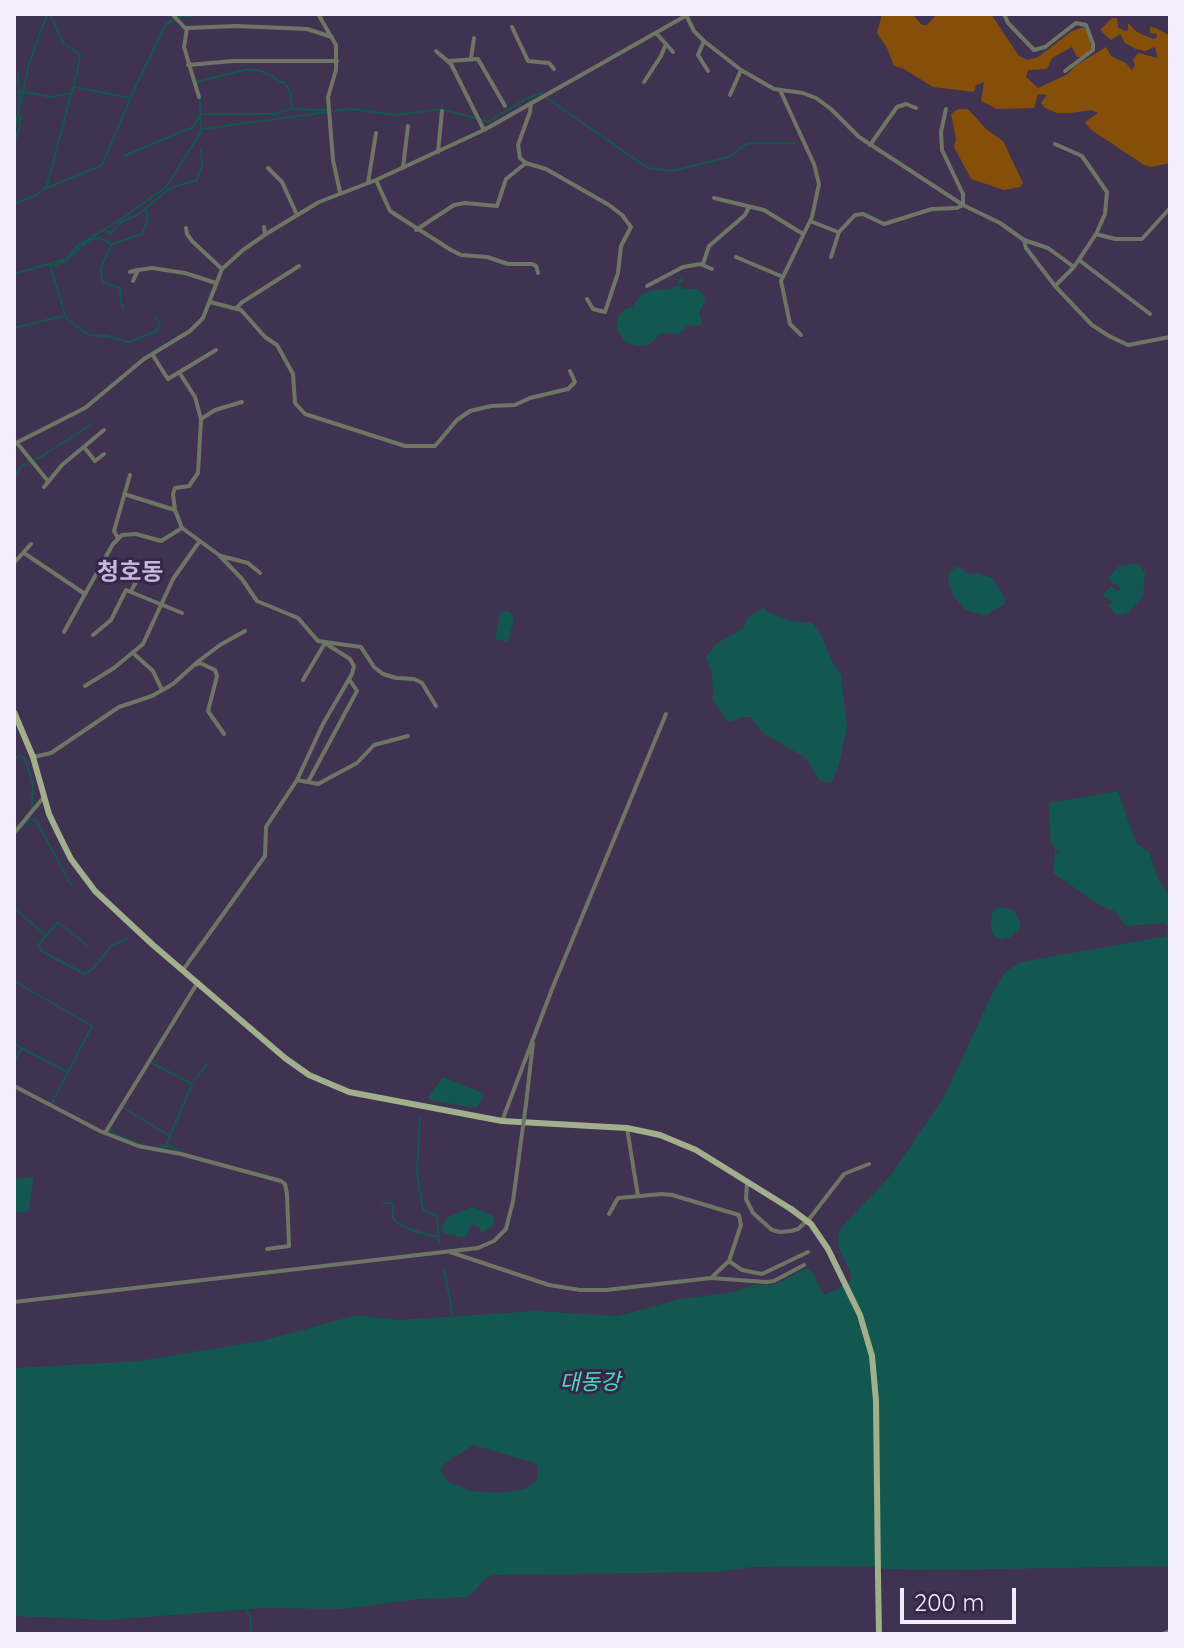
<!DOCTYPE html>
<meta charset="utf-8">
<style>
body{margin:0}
#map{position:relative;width:1184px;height:1648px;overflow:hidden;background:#403251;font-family:Quicksand,sans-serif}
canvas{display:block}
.frame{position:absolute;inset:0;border:16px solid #f3ecfc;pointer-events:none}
.scale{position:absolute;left:900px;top:1588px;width:116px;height:36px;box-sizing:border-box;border:4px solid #f3ecfc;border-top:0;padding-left:10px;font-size:24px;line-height:28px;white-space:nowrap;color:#f3ecfc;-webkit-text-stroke:6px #362746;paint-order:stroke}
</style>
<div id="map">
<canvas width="1184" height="1648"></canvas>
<div class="frame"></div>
<div class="scale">200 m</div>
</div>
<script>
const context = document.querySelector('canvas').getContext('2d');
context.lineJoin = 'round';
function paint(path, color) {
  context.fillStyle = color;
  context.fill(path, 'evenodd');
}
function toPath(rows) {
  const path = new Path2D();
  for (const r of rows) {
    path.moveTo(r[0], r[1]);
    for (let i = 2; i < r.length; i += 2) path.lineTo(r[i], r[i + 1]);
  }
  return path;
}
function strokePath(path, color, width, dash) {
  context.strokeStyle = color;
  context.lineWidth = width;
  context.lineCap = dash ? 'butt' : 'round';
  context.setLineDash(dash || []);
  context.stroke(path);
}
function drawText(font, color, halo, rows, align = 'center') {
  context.font = font + ' Quicksand,"Noto Sans KR",sans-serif';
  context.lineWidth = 6;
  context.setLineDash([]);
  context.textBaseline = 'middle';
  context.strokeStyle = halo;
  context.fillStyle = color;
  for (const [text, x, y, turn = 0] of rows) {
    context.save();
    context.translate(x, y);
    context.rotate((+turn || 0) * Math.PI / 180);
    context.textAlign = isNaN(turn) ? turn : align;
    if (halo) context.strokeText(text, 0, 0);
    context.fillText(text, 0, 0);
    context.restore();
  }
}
paint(toPath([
 [882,14,912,14,922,25,927,25,937,14,991,14,1019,56,1027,60,1038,57,1072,31,1084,27,1089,35,1091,48,1087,53,1081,57,1077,57,1072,47,1052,58,1047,69,1028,70,1026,77,1038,88,1068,74,1075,66,1106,47,1111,56,1126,63,1132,70,1135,65,1133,60,1138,53,1158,58,1155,47,1145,51,1136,49,1125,43,1120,34,1111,40,1100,30,1112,18,1117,18,1118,27,1124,31,1128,30,1128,23,1137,32,1153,39,1157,37,1157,34,1150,33,1150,27,1156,28,1170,36,1170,163,1151,167,1144,165,1090,129,1085,122,1098,113,1091,110,1071,113,1057,113,1045,108,1041,103,1047,95,1038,94,1034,108,997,109,981,101,984,82,976,85,974,92,933,87,904,69,894,66,887,48,877,33],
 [958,109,968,109,986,129,1003,141,1023,183,1020,187,1004,190,971,179,954,147,956,139,951,114]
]), '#864f09');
paint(toPath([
 [680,278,684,280,679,285,683,289,697,289,704,295,705,300,699,313,702,323,699,326,689,325,678,334,661,333,650,344,638,346,626,343,617,330,618,316,625,309,631,308,642,294,652,290,669,289,678,285],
 [1138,563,1145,573,1143,597,1127,613,1117,615,1108,606,1112,602,1102,595,1111,586,1117,591,1121,590,1117,584,1111,584,1109,577,1119,566],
 [957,566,968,574,977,573,992,578,1004,596,1005,604,989,613,988,616,966,610,955,598,949,586,948,574],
 [763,608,776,617,778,615,790,621,812,623,823,638,830,658,841,675,847,727,839,765,831,783,819,780,807,759,762,732,751,717,741,717,731,722,726,720,713,700,712,675,706,656,717,643,743,629,748,617],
 [501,611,510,612,514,620,508,642,495,639],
 [1118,791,1136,843,1149,852,1159,881,1170,896,1170,1566,944,1570,884,1569,874,1566,753,1567,716,1572,493,1575,483,1580,475,1591,467,1597,419,1599,343,1609,265,1608,107,1620,14,1616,14,1368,139,1361,265,1340,357,1315,399,1320,536,1311,618,1316,680,1299,735,1292,752,1285,774,1285,807,1268,812,1272,824,1295,849,1283,852,1276,838,1246,839,1230,891,1175,944,1097,993,992,1005,972,1021,962,1167,936,1168,927,1165,923,1126,926,1116,912,1101,906,1053,873,1055,853,1060,853,1059,850,1055,851,1054,845,1051,844,1049,803],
 [473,1445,532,1462,537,1467,537,1480,525,1489,498,1493,472,1491,448,1482,441,1471,443,1465],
 [998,907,1014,910,1021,924,1019,929,1009,938,1001,940,994,936,991,929,992,913],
 [443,1077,485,1094,476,1108,430,1100,429,1096],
 [34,1177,28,1212,14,1213,14,1179],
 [472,1207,490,1214,494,1218,493,1226,482,1232,478,1226,471,1224,466,1238,446,1234,442,1229,446,1218]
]), '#125851');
strokePath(toPath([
 [18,71,19,102],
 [197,82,245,70,258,70,274,77,277,82,284,82,291,94,292,108],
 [74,87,130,98,166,24,179,17,207,14],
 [19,91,52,97,71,93],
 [548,99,648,168,673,171,729,157,746,144,754,143,795,143],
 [200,100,201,129],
 [332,111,352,109,396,115,441,109,475,118],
 [481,120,488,122,527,98,543,93],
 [14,131,29,64,47,14],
 [14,143,20,127,20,115],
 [124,156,193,127,201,114,273,114,292,109,327,110],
 [45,189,102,165,130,100],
 [14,204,37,195,47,186,78,68,80,54,63,43,50,14],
 [105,230,111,233,121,222,139,214,170,188,197,180,202,166,201,150],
 [50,264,65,315,69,321,89,335,107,336,129,342,157,331,160,322,156,318],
 [52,266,64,262,89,240,99,238,110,243],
 [14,274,66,259,77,246,118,221,166,187,203,129,327,112],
 [123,308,120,297,121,289,102,281,101,268,112,244,142,234,148,219,145,208],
 [14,328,63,316],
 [14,476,23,465,41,457,90,425],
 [14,760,21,755,25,759,33,785,32,809],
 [18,831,30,819,36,820,71,885],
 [14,908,46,936,58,922,87,945],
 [46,936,39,944,41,951,85,974,95,967,111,946,127,939],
 [14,981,92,1026,52,1103],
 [14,1044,66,1071],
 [14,1062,21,1049],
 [150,1062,192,1084,166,1145],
 [194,1081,208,1063],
 [122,1107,168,1135],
 [420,1117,417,1173,423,1210,437,1216,439,1243],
 [110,1129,116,1135,142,1145],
 [156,1148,169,1146,183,1153],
 [383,1203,393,1203,393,1218,397,1223,414,1231,438,1237],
 [444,1268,453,1317],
 [246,1610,250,1616,252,1634]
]), '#125851', 2);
strokePath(toPath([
 [172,14,186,29],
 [318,14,336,45,336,70,328,97,333,160,340,192],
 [1004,14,1008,23,1034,50,1045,47,1076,23,1086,25,1093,44,1093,50,1065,71],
 [1135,14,1144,14],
 [686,15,694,31,704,41,741,70,774,89,803,93,816,98,831,109,859,137,963,205,1000,223,1024,240],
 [512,27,528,61,549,63,554,69],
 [657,34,673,52],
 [704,41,698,55,708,71],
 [436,51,451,64,484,130],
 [471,58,474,38],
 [449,61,478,59,505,106],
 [188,65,233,61,337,61],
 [644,82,661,56,666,44],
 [780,90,814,164,819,184,812,217,781,281,790,324,801,335],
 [730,95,741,70],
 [199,97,184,47,187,28,236,26,307,29,332,37],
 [531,103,530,112,518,145,520,158,526,163,546,169,609,205,622,215,631,227,621,246,618,273,605,312,593,309,587,299],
 [1055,144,1082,156,1107,192,1105,214,1096,234,1074,267,1055,286],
 [870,145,897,107,906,104,916,108],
 [438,152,442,111],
 [268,168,282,182,297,215],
 [403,168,408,126],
 [376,180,390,211,451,250,461,255,487,257,508,264,532,264,536,266,538,273],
 [368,183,376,133],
 [714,198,764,210,803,234],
 [810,221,838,232],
 [264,227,265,235],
 [186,228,187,234,192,241,222,269],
 [416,230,454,205,465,203,497,206,506,179,526,163],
 [1096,234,1115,239,1142,239,1170,208],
 [736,257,783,277],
 [831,257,839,232,855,215,863,214,884,224,932,209,957,208,963,205,963,194,942,150,941,132,946,109],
 [1079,260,1150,314],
 [703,264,709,246,745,215,749,207],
 [1074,267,1048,248,1024,240,1026,248,1055,286,1092,325,1109,336,1128,345,1170,337],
 [130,272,138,270],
 [133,281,138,270,152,268,185,273,216,283],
 [647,286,683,267,700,264,712,269],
 [210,302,241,310,265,337,277,345,293,374,295,403,305,414,405,446,435,446,457,420,470,411,491,406,515,405,530,398,568,389,575,382,570,371],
 [236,309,241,303,299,266],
 [152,354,168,379,216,350],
 [179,372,195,397,201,419,198,473,189,486,175,488,173,494,175,510,182,528,219,555,242,579,257,601,298,618,318,641,361,647,374,667,383,674,396,678,414,679,422,683,436,706],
 [201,419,215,410,242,402],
 [17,443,47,480],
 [14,444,85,408,144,359,190,331,203,318,222,269,243,250,266,234,319,202,376,180,484,130,689,14],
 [84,447,95,461,104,454],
 [44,487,62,465,104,430],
 [124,494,175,510],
 [118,538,114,531,130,475],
 [24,553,85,594,113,544,122,535,136,534,161,541,182,528],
 [221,556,248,563,260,573],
 [14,563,31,544],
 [131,591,147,562],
 [64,632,85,594],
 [93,635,111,620,126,590,182,613],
 [133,653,153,671,162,690],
 [196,663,220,645,245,631],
 [85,686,114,668,143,644,173,579,199,542],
 [33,757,51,753,119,707,152,696,173,684,194,665,200,663,215,670,217,676,208,711,224,734],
 [297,780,323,724,352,674,354,666,350,659,325,643,303,680],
 [308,782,357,691,349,679],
 [14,833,44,797],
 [183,970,265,856,266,827,297,780,318,784,357,763,374,745,408,736],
 [14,1086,100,1131,138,1146,181,1154,281,1181,285,1184,287,1194,289,1246,267,1249],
 [526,1104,533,1043],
 [502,1121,552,989,666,714],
 [627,1128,638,1196],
 [105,1133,198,982],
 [747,1183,746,1199,753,1213,772,1230,780,1232,791,1231,798,1229,810,1218,844,1174,869,1164],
 [609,1214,618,1198,662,1194,672,1195,739,1215,741,1225,729,1261,713,1276],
 [450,1252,549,1285,580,1290,606,1290,711,1278,766,1282,774,1281,804,1265],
 [729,1261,742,1270,762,1274,808,1252],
 [14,1302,478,1248,494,1241,506,1229,513,1201],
 [1162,1634,1170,1631]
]), '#6f7564', 4);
strokePath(toPath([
 [14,712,33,757,49,814,59,835,71,859,95,891,153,945,285,1058,309,1075,349,1092,502,1121,627,1128,660,1135,696,1150,791,1209],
 [878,1577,879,1634]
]), '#a2af8d', 6);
strokePath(toPath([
 [513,1201,526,1104]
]), '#6f7564', 4);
strokePath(toPath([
 [791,1209,811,1224,828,1249,860,1315,872,1356,876,1401,878,1577]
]), '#a2af8d', 6);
drawText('italic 22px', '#50d8c9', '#362746', [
 ["대동강",590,1383,-1]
]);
drawText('bold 24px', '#c6b5dd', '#362746', [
 ["청호동",130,573]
]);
</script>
